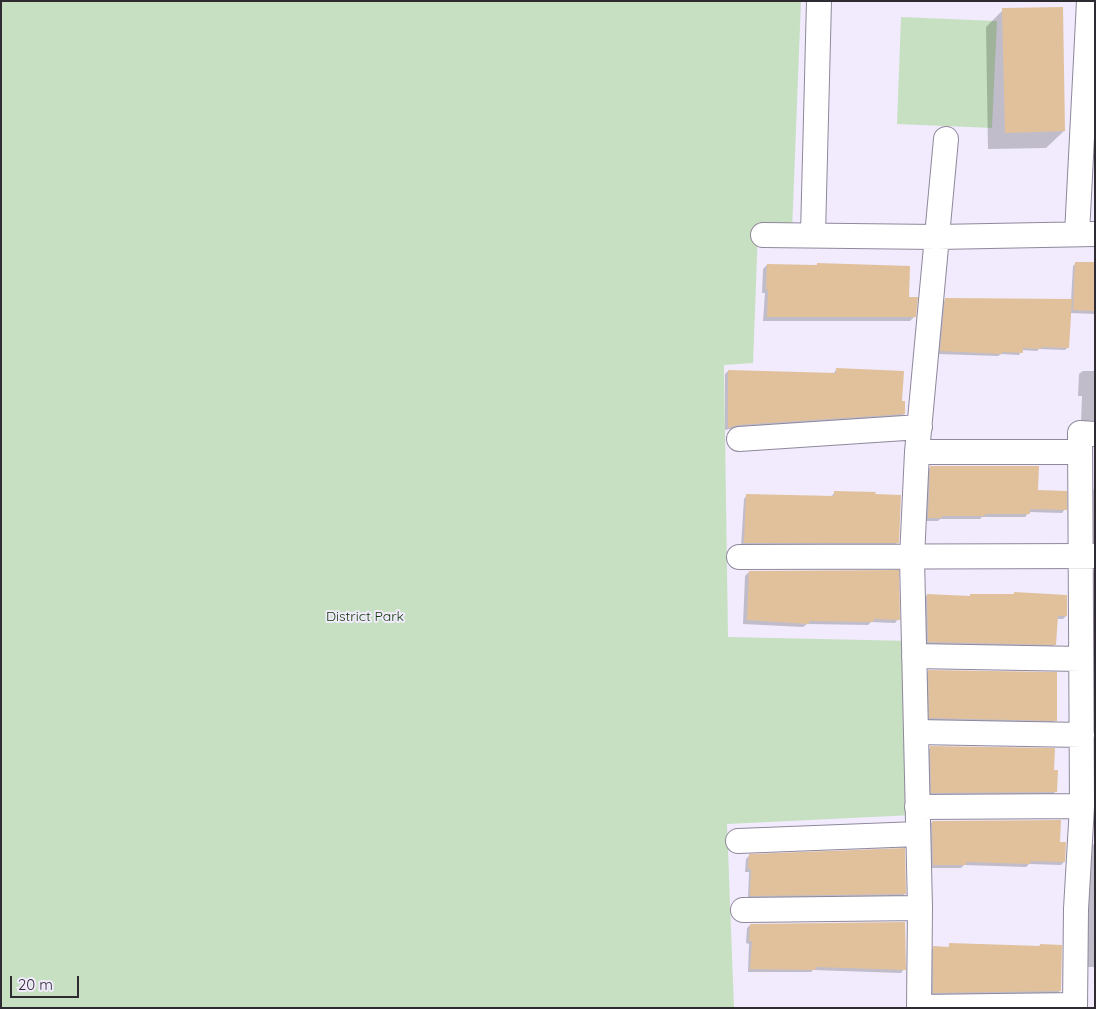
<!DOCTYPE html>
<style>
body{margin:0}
#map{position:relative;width:1096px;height:1009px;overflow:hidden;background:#f1ebfd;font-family:Quicksand,sans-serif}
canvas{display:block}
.frame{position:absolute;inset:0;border:2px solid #2e2b33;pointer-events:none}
.scale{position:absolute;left:10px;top:976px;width:69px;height:22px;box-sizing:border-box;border:2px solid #2e2b33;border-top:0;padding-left:6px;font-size:15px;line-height:18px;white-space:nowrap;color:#2e2b33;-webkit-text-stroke:4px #f1ebfd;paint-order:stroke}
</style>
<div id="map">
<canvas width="1096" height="1009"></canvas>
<div class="frame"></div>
<div class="scale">20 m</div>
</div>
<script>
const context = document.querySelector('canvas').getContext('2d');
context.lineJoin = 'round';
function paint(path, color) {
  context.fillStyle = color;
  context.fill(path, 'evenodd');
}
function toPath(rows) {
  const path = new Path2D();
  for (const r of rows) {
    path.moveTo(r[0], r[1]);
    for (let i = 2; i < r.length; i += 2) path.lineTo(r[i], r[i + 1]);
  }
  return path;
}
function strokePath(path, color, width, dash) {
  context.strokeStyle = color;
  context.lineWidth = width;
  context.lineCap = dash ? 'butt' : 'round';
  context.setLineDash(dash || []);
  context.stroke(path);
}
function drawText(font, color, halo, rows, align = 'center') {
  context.font = font + ' Quicksand,sans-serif';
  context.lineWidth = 4;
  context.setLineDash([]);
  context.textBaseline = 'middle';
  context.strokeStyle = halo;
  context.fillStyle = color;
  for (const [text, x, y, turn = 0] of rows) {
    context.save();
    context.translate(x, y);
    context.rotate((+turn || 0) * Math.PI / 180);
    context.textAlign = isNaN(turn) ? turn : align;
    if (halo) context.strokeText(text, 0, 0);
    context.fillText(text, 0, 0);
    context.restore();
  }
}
paint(toPath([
 [1,1,801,1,792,231,758,231,753,363,724,365,728,637,911,641,913,815,727,824,734,1008,1,1008],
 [901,17,997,21,992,128,897,124]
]), '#c6e0c1');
paint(toPath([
 [1003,10,1064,131,1046,148,988,149,986,27],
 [1076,263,1095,264,1095,314,1070,313,1068,347,1065,350,1039,349,1037,351,1022,350,1019,355,1001,354,998,356,938,354,943,302,946,299,1071,301,1073,266],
 [818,264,908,298,914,317,910,321,763,321,765,293,762,293,763,269,767,265,815,266],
 [836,370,901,402,904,414,900,417,734,428,725,430,725,374,728,371,833,374],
 [1083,371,1095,371,1095,424,1081,423,1082,396,1078,396,1079,374],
 [931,467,1037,491,1065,509,1062,513,1029,512,1025,517,982,517,980,519,940,519,938,521,925,521,927,470],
 [1095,488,1095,546,1092,545,1091,492],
 [835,492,898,542,894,546,741,546,744,499,747,495,831,497],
 [1095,571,1095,620,1092,620,1092,574],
 [749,572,898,619,895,623,871,622,868,625,807,624,803,627,743,624,745,576],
 [927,595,1066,616,1063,619,1056,619,1055,644,1052,647,925,645,924,598],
 [929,671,1057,698,1056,720,1052,724,926,722,925,675],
 [931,747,1053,772,1055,792,1053,795,929,795,928,750],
 [932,822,1059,843,1064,862,1061,865,1029,864,1026,867,964,865,961,868,930,868,929,825],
 [1094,844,1095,844,1095,967,1087,967,1087,913,1091,847],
 [749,856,905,894,902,897,748,899,749,872,745,872,746,859],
 [750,925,904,969,901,973,813,970,811,972,748,972,749,944,746,943,747,928],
 [950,945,1038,948,1040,945,1060,991,1057,994,930,996,931,950,934,947,947,948]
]), '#0003');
paint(toPath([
 [1063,7,1065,131,1005,133,1002,8],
 [1075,262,1095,262,1095,311,1073,310],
 [817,263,910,266,909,297,918,297,916,317,767,317,768,290,766,289,767,264,817,265],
 [945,298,1072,299,1069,348,1041,347,1041,349,1023,348,1023,353,1002,352,1002,354,940,351],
 [836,368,904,371,902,401,905,401,905,414,738,425,728,428,728,370,836,373],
 [930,466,1039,466,1038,490,1067,491,1067,510,1030,509,1030,514,985,514,985,516,942,516,942,518,928,518],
 [834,491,876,492,875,494,901,495,899,543,744,543,746,494,834,496],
 [899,570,900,620,874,619,873,622,809,621,809,624,747,620,749,571],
 [1014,592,1067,595,1067,616,1058,616,1056,645,928,642,927,594,970,596,970,594,1014,594],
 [928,670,1057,672,1057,721,929,718],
 [930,746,1055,748,1054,770,1058,770,1057,792,931,793],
 [1061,820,1060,842,1066,842,1065,862,1031,861,1030,864,966,862,966,865,933,865,932,821],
 [905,848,906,894,750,896,751,869,748,869,749,854],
 [905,922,906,970,816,967,815,970,750,969,752,941,749,941,750,924],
 [949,943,1040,946,1040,944,1062,945,1061,991,933,993,933,946,949,947]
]), '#e0c19b');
const minor = toPath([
 [813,234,819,1],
 [1077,234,1089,1],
 [763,235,937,237,1095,234],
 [739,439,920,427],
 [917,452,1080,452],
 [739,557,1095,556],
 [914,656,1081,659],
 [916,732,1082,735],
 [917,807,1082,806],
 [738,841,918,834],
 [743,910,920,908],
 [919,1007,1075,1005],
 [919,1008,920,908,912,558,917,452,946,139],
 [1075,1008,1076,909,1082,806,1080,433,1095,434]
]);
strokePath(minor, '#8f889c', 26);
strokePath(minor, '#fff', 24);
drawText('14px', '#0e3804', '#f1ebfd', [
 ["District Park",365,617]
]);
</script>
